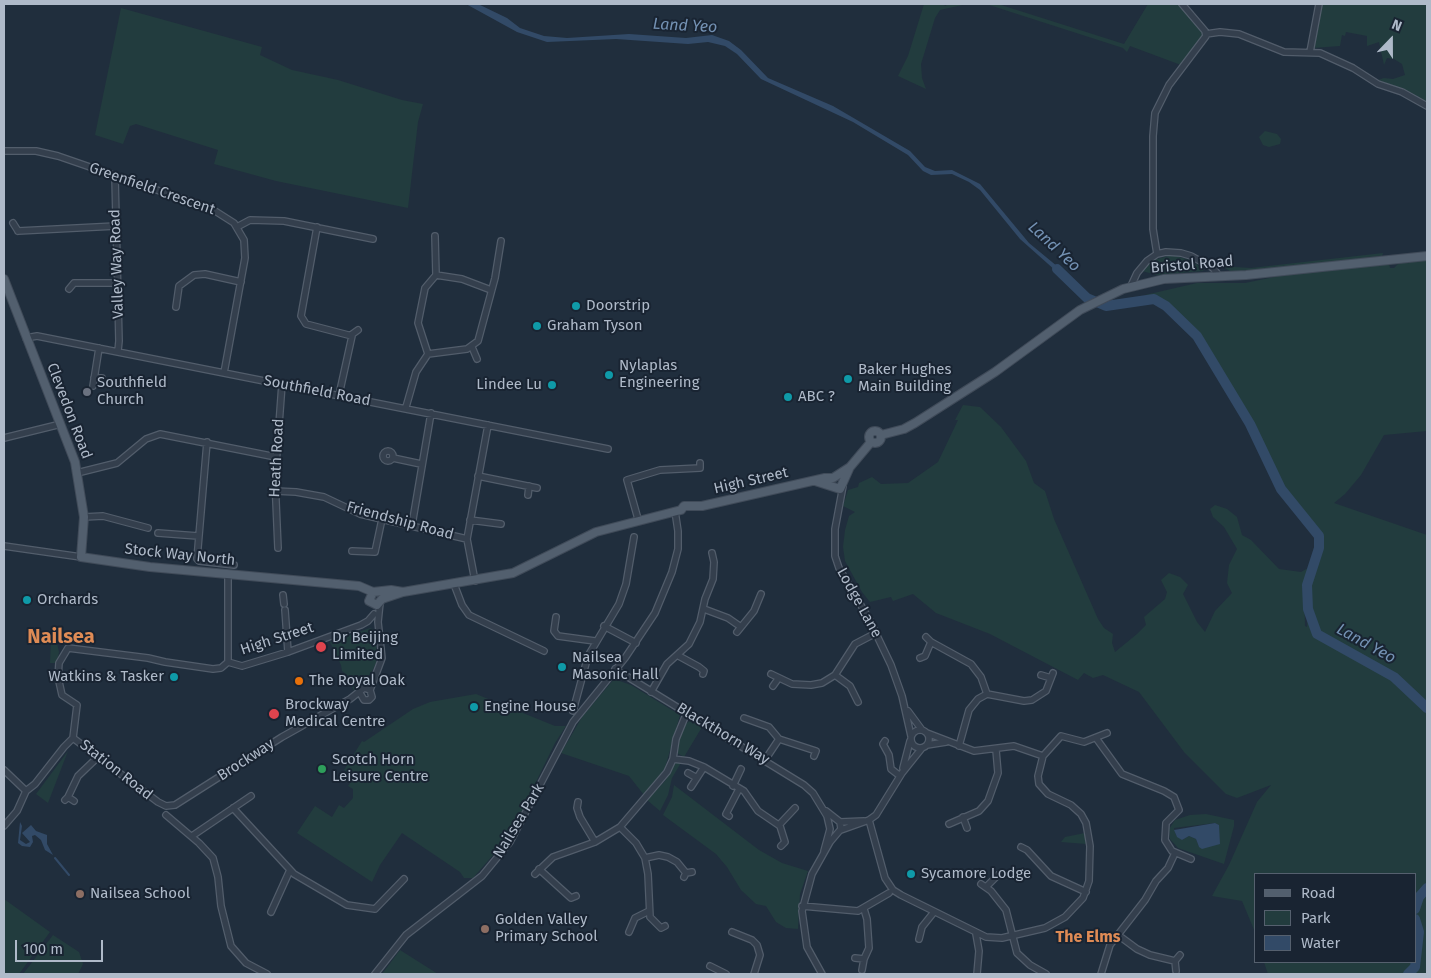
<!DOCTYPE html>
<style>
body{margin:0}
#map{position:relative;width:1431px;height:978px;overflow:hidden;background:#202e3d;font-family:"Fira Sans",sans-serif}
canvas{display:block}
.frame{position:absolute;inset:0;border:5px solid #afbac9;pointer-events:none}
.legend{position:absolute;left:1254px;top:873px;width:162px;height:90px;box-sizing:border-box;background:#192432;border:1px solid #55606e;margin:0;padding:6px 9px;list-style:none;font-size:15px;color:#afbac9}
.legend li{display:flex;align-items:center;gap:10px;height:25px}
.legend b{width:25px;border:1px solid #55606e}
.north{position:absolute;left:1366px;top:15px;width:50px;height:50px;-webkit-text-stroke:4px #192432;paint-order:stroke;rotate:22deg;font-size:14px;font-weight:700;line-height:20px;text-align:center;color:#afbac9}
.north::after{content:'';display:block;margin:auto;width:18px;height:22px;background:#afbac9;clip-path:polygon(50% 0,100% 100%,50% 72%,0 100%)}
.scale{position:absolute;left:15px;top:940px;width:88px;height:22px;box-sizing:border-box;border:2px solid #afbac9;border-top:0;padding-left:6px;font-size:15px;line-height:18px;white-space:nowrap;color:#afbac9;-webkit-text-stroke:4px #192432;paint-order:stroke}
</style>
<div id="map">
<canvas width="1431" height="978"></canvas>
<div class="frame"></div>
<ul class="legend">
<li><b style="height:6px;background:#525f6e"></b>Road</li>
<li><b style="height:14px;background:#223c3e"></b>Park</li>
<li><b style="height:14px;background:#324a67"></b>Water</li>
</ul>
<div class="north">N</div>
<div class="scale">100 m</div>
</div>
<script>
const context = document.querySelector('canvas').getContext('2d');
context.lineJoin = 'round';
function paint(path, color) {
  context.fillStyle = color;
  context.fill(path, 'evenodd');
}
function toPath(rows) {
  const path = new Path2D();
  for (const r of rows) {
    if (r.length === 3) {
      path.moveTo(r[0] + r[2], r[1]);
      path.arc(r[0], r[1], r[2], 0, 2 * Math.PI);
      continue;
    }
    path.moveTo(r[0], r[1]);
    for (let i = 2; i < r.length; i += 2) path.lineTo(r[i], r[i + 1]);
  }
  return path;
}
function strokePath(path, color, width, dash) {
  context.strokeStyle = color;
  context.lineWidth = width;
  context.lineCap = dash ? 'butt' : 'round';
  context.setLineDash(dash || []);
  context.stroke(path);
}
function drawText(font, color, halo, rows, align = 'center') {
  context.font = font + ' "Fira Sans",sans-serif';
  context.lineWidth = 4;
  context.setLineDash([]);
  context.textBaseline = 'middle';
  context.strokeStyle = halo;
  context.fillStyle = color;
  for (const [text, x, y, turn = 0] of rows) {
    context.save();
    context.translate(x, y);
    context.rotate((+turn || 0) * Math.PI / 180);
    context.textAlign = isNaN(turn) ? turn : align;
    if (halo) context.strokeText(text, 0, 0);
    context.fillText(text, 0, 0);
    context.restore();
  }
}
paint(toPath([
 [924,4,941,4,946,6,947,4,967,4,940,10,935,18,921,64,922,78,926,89,898,76,908,56],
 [986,4,998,4,1124,44,1148,4,1179,4,1204,34,1181,65,1130,46,1127,52,1123,48],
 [1321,4,1427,4,1427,102,1412,93,1378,80,1384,78,1393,79,1405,75,1402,64,1394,59,1387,58,1384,65,1379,42,1367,46,1367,36,1346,32,1345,36,1342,35,1340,46,1313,48],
 [121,8,262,47,260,55,292,70,338,80,402,100,423,104,418,122,408,208,276,181,214,164,218,150,136,124,130,126,123,144,95,135],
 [1265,131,1277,134,1281,139,1280,144,1269,147,1263,145,1259,137],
 [1383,253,1382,256,1253,271,1230,271,1213,261,1235,267,1251,268],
 [1172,255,1190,260,1204,269,1203,271,1157,275,1142,271,1153,260],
 [1427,260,1427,431,1384,435,1361,475,1345,494,1334,503,1427,535,1427,974,1268,974,1264,962,1415,962,1415,874,1255,874,1255,932,1242,901,1212,896,1229,865,1257,802,1271,785,1237,798,1226,794,1184,752,1139,692,1103,675,1093,678,1084,673,1078,680,990,634,936,613,913,594,893,601,891,597,870,602,862,592,845,561,843,547,845,530,849,516,855,512,843,506,848,490,858,487,859,483,872,477,881,484,908,483,938,462,958,420,955,420,963,405,980,407,1001,427,1026,461,1034,483,1045,491,1054,519,1098,619,1104,628,1113,634,1112,643,1115,652,1137,634,1146,625,1144,617,1165,599,1167,592,1161,580,1169,573,1180,577,1188,585,1183,594,1197,622,1205,632,1215,611,1232,593,1227,583,1229,565,1237,549,1224,527,1213,517,1210,509,1215,505,1227,509,1237,517,1242,535,1251,540,1279,569,1301,572,1310,567,1304,584,1305,626,1307,627,1311,569,1320,545,1318,533,1301,510,1287,496,1253,426,1234,392,1221,378,1201,341,1167,308,1145,295,1197,283,1245,283,1298,272,1389,263,1390,268,1394,268,1400,262],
 [370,628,374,630,377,653,376,663,371,673,354,691,347,675,342,671,341,665,330,642],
 [51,639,56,639,59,652,57,663,50,663],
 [614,679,631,685,680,715,665,768,658,780,644,795,629,776,561,753,582,717],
 [476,694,555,726,566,726,555,743,516,823,500,847,473,878,464,878,460,872,402,833,380,865,372,882,297,833,315,806,332,817,339,805,344,808,353,798,353,789,348,786,354,777,344,770,362,741,364,742,413,709,430,702],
 [690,721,702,727,684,757,677,753,678,740,685,724],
 [68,751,48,803,36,794],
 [682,761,672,778,668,795,660,811,647,800,665,781,676,762],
 [674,785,759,850,782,863,808,871,800,894,798,929,786,928,776,922,766,906,756,904,741,890,727,867,716,854,663,815,672,797],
 [1206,814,1234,820,1234,826,1224,864,1178,848,1170,839,1169,829,1175,820,1190,815],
 [1215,823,1219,825,1219,839,1199,847,1196,839,1189,836,1182,840,1176,835,1174,828],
 [1085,833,1086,844,1061,842,1065,837],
 [4,899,50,932,19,974,4,974],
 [53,935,79,952,83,964,78,974,23,974],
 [400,950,438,974,382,974]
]), '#223c3e');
paint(toPath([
 [466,4,478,4,507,18,520,28,544,36,567,38,629,34,686,38,712,35,729,41,741,50,768,78,833,106,910,151,925,167,935,171,952,170,980,184,1029,243,1069,276,1065,279,1020,239,980,190,969,182,952,174,931,175,923,171,908,155,853,122,761,79,737,54,725,46,708,42,688,44,616,39,547,42,517,32],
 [20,822,22,826,20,840,26,844,30,842,22,833,31,825,36,831,47,835,47,844,53,855,45,850,41,840,35,835,32,836,33,842,30,847,22,846,18,843],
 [1215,823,1219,825,1220,844,1202,849,1199,847,1196,839,1189,836,1182,840,1177,837,1174,830]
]), '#324a67');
strokePath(toPath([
 [55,858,69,875]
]), '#324a67', 2);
strokePath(toPath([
 [1057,269,1087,298,1106,306,1154,299,1166,306,1197,336,1250,424,1281,489,1319,536,1319,548,1307,585,1308,609,1317,634,1394,677,1427,708],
 [1415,909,1419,897,1427,888],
 [1408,974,1415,967,1419,932,1415,919]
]), '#324a67', 10);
const minor = toPath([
 [1206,34,1220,32,1239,34,1284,52,1320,53,1353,68,1378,84,1402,92,1427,106],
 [1310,52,1319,4],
 [4,151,36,151,58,156,212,209,234,223,244,240,245,258,224,373],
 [115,177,119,341,118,351],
 [13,223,18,231],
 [237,227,250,220,284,221,373,239],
 [317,227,301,316,306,324,352,336,339,395],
 [18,231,116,226],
 [1157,254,1153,229,1153,136,1155,113,1169,85,1206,36,1205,31,1182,4],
 [436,275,462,279,491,290],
 [1131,286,1137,273,1147,261,1157,254,1166,252,1181,253,1191,256,1213,268,1219,276],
 [69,289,74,283,117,283],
 [176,307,179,286,194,275,205,274,241,282],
 [351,335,358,330],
 [26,338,37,336,608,449],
 [472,347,477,359],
 [428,354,467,349,478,341,495,278,501,241],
 [94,378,102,378],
 [93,386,99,348],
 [406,407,416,372,428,354,418,323,425,288,436,275,435,236],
 [4,438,61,424],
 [207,442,197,559,199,561,234,565],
 [388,456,5],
 [393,458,421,464],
 [77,473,117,463,146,439,160,434,276,457],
 [478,476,537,488],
 [843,486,835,529,835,556,839,568,869,619,891,665,902,696,911,736],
 [275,491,296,492,324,497,360,514,467,539],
 [528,495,529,486],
 [84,517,103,516,148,528],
 [638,519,627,480,660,470,700,468,700,463],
 [470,520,501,524],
 [412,525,431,413],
 [158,533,198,536],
 [4,546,81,557],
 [278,548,275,479,282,384],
 [352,551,375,552,382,519],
 [228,574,228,662],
 [475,581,467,539,488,425],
 [454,584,462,605,469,615,544,651],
 [283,595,284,604],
 [704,609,728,618,741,627],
 [285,610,288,652],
 [556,617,554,631,558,636,595,641],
 [604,626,636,643],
 [737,632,754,611,761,594],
 [931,642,971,664,981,677,987,694],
 [677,655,699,667,704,671,703,674],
 [920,658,925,656,931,642,926,637],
 [228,662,242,666,288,652,361,625,368,621,374,614],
 [615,669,804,785,813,793,827,816,830,829,824,851],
 [771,674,792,684,811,685,822,683,835,675,855,644,876,633],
 [835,675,850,686,858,702],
 [1041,675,1051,678],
 [773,686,778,679],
 [370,690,382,658,378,622,380,603],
 [651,692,667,664,689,644,700,622,705,599,713,579,714,562,712,553],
 [573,711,588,656,619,604,626,584,634,537],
 [908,711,922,730],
 [744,718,769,727,779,739,816,751,814,756],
 [920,739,9],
 [927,733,974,751,1014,746,1043,756],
 [73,738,158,802,166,806,175,805,282,737,350,699,364,688,370,690,372,697,369,700,364,700,360,693],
 [73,738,77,705,62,695,58,677,59,663,68,648,148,658,165,662,213,669,221,668,228,662],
 [1096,738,1122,774,1164,791,1174,797,1179,810,1166,823,1165,840,1172,851,1191,859],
 [885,741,883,744,889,755,891,769,900,776],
 [927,745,946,742],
 [959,746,969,710,978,699,987,694,1024,701,1032,700,1046,691,1053,673],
 [673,759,689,761,704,767,744,791,758,811,780,826,785,842,781,846],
 [765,760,779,739],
 [903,768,910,741],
 [4,770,26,791],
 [688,773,697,778],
 [733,786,741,769],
 [691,787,704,767],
 [68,797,78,776,99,756],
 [65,800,68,797,74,801],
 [578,802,577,808,580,817,595,842],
 [233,808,294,874,347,905,375,909,404,879],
 [166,815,199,843,213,858,218,877,221,906,231,946,246,963,267,974],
 [729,816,726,814,739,789],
 [963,817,967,828],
 [869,820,885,878,893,890,901,895,986,937,1002,938,1045,928,1065,917,1083,898,1089,881,1090,846,1086,823,1081,814,1071,805,1048,794,1039,784,1038,776,1043,756,1061,736,1084,742,1107,733],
 [840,822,864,821],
 [949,824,979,811,988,801,998,773,996,750],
 [779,825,795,808],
 [4,826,17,811,26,791,35,784,64,747,73,738],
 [620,827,636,843,645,858,648,874,650,917,661,928,665,926],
 [841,830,869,820,876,815,902,773,922,748],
 [192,836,251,796],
 [1021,847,1027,850,1051,876,1086,892],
 [645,858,659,855,668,857,677,862,686,873],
 [539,869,571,898,576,896],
 [535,874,553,857,595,842,620,827,667,772,673,759,676,739,687,712],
 [684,877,686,873,692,872],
 [981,884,991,891,1006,910,1017,953,1030,965,1046,974],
 [987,886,998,875],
 [802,906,858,911,889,893],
 [271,912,290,870],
 [629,932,635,918,649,911],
 [732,932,752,940,757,945,760,955,754,974],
 [976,934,979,951,977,974],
 [1118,935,1137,949,1150,955,1175,961,1180,955],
 [919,939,922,927,934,912],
 [855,958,864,959],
 [1175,961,1176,971],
 [710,966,726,974],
 [862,970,864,959,869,948,867,919,864,909],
 [375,974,406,935,482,876,510,842,573,722,625,658,655,613,672,572,678,549,678,531,675,511],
 [822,974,807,947,802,911,812,874,830,842,841,829,840,822,826,811],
 [1101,974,1110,945,1145,900,1156,881,1168,868,1175,853]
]);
const major = toPath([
 [4,279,75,462,84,517,81,557,150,567,359,586,373,592],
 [875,437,6],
 [881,435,904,429,915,423,995,372,1080,310,1123,289,1164,279,1246,275,1427,256],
 [815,481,840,489,849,469],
 [403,592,391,590,373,592,369,601,377,605,382,599,403,592,513,573,596,532,681,510,684,506,702,506,825,478,833,478,850,467,871,442]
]);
strokePath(minor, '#525d6b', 8);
strokePath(major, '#404b59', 10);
strokePath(minor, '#343f4d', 5.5);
strokePath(major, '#525f6e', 8);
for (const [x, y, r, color] of [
 [576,306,5,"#0f9aa8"],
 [537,326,5,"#0f9aa8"],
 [609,375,5,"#0f9aa8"],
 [848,379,5,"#0f9aa8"],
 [552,385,5,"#0f9aa8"],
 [87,392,5,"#6b7280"],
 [788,397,5,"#0f9aa8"],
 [27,600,5,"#0f9aa8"],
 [321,647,6,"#e0444e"],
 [562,667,5,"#0f9aa8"],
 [174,677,5,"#0f9aa8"],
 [299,681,5,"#e8710a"],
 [474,707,5,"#0f9aa8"],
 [274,714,6,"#e0444e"],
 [322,769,5,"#2e9e5b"],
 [911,874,5,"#0f9aa8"],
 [80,894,5,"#8d6e63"],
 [485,929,5,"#8d6e63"]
]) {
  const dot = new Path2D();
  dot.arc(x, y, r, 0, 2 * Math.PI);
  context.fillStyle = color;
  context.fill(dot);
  strokePath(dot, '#192432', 2);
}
drawText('15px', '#afbac9', '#192432', [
 ["Greenfield Crescent",152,189,19],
 ["Valley Way Road",117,264,-92],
 ["Bristol Road",1192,265,-5],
 ["Southfield Road",317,391,11],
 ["Clevedon Road",69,411,69],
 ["Heath Road",277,458,-87],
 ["High Street",751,481,-13],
 ["Friendship Road",400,521,15],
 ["Stock Way North",180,555,6],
 ["Lodge Lane",859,603,61],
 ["High Street",277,639,-18],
 ["Blackthorn Way",723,734,31],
 ["Brockway",246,760,-33],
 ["Station Road",116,770,38],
 ["Nailsea Park",519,821,-59]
]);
drawText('15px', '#afbac9', '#192432', [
 ["Doorstrip",586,306],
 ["Graham Tyson",547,326],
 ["Nylaplas",619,366],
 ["Engineering",619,383],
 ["Baker Hughes",858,370],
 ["Main Building",858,387],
 ["Southfield",97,383],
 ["Church",97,400],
 ["Lindee Lu",542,385,"right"],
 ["ABC ?",798,397],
 ["Orchards",37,600],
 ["Dr Beijing",332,638],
 ["Limited",332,655],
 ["Nailsea",572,658],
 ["Masonic Hall",572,675],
 ["Watkins & Tasker",164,677,"right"],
 ["The Royal Oak",309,681],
 ["Brockway",285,705],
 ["Medical Centre",285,722],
 ["Engine House",484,707],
 ["Scotch Horn",332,760],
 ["Leisure Centre",332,777],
 ["Sycamore Lodge",921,874],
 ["Nailsea School",90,894],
 ["Golden Valley",495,920],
 ["Primary School",495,937]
], 'left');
drawText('italic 16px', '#7492b4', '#192432', [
 ["Land Yeo",685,26,3],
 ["Land Yeo",1054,247,43],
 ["Land Yeo",1366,644,29]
]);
drawText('bold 16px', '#df8b55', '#192432', [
 ["The Elms",1088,938]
]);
drawText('bold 20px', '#df8b55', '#192432', [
 ["Nailsea",61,637]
]);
</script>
